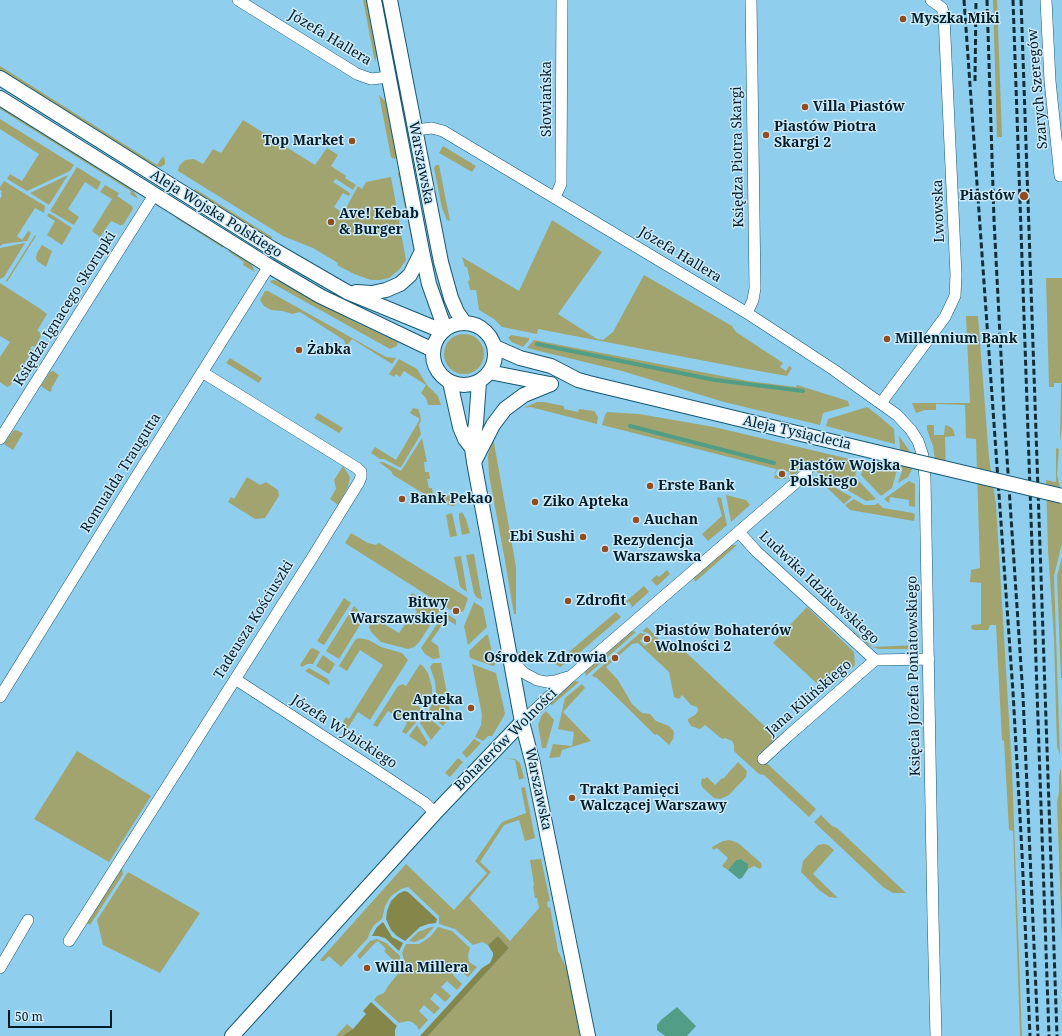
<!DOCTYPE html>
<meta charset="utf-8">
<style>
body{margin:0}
#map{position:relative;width:1062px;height:1036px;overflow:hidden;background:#90ceee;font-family:"Noto Serif",serif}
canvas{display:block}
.scale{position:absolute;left:8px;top:1010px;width:104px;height:18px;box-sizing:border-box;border:2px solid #021b26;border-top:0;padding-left:5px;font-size:12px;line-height:14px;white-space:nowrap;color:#021b26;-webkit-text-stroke:3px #cceafa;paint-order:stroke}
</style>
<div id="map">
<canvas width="1062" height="1036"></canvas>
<div class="scale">50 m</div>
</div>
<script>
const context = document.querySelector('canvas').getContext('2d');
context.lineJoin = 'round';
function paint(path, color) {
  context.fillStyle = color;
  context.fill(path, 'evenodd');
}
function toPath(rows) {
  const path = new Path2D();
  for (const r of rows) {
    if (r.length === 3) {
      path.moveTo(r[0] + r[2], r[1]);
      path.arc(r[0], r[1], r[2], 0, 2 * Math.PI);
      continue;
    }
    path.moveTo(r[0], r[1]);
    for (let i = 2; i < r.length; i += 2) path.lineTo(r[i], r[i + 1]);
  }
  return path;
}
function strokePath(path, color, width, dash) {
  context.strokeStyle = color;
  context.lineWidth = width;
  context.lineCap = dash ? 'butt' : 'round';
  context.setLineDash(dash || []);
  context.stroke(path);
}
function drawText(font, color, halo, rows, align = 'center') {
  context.font = font + ' "Noto Serif",serif';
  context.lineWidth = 3;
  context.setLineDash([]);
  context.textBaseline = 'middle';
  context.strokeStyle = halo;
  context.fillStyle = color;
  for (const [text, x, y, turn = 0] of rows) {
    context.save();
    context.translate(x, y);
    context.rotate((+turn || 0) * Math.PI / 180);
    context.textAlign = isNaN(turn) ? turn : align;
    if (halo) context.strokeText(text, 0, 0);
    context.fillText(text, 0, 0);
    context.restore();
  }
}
paint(toPath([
 [363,0,368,0,377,55,375,62],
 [993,0,997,0,1002,137,997,137],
 [0,66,157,165,163,156,165,160,165,164,161,167,152,166,0,71],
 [379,95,386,102,389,109,397,158,394,159,391,157],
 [0,105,132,188,138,199,130,194,131,191,0,109],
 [0,119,74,165,70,171,27,191,7,179,10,174,22,181,39,154,0,129],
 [243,120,315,165,327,148,338,155,331,166,346,176,345,178,356,185,353,190,336,179,333,182,350,193,349,196,343,193,334,207,340,211,339,213,342,215,358,186,362,189,366,182,391,177,406,260,400,269,389,278,380,280,371,280,354,274,337,265,338,263,313,248,283,236,178,171,179,166,185,160,194,159,203,164,213,149,221,153],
 [443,146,476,166,472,172,439,153],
 [436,165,439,165,450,221,447,220,442,208,434,168],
 [77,167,101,182,97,190,85,182,68,209,79,217,74,225,50,211],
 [400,172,415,247,414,252,398,173],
 [68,175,49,205,30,193],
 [4,181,45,206,44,213,35,208,17,236,22,240,28,231,31,233,27,241,3,244,0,246,0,199,2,195,1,194,2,191,0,190,0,187],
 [105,185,119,193,117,196,132,206,133,209,123,225,120,225,111,221,100,237,92,231,112,199,100,192],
 [195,189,272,237,270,240,193,192],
 [49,213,72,228,62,245,47,235,55,221,47,216],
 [176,216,223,245,223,248,176,218],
 [552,220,602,252,558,314,597,339,603,340,613,332,644,275,732,326,736,332,783,363,780,367,786,371,789,366,792,368,787,376,742,368,538,329,537,334,502,327,494,319,479,310,476,290,470,290,468,281,470,280,467,267,465,267,462,257,519,291],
 [35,235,36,236,7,282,6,281],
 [25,243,4,277,0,279,0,248],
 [42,245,52,251,46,267,37,261,36,258,37,253],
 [228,251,231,251,251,263,255,272,243,265,244,262],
 [1046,278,1062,278,1062,426,1060,442,1061,383,1054,383,1054,387,1049,387],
 [272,280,280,281,351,320,398,342,397,346,390,349,270,282],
 [0,283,39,308,47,314,37,331,40,332,41,336,35,347,32,346,30,349,33,350,10,386,7,387,0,382,0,357,10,342,0,336],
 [265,291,268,291,386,357,396,358,392,364,352,339,346,347,344,340,300,312,292,314,283,311,271,310,264,306,260,300],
 [966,316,978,316,989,458,996,504,1012,770,1022,1036,1020,1036,1013,831,1009,830,1004,741,1002,740,996,625,990,625,988,630,973,630,971,628,972,625,981,624,981,583,970,582,971,570,980,568,976,439,966,438,965,405,936,404,936,410,925,410,916,413,912,403,970,403],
 [464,354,20],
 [511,335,529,338,529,340,523,347,512,342,508,338],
 [534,340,748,381,796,387,797,385,848,401,849,406,823,413,820,425,724,402,622,371,527,348],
 [230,358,262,378,259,383,226,363],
 [399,359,417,369,427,385,438,396,441,405,428,405,426,398,421,393,426,385,404,371,400,377,396,374,394,377,389,374],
 [53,371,59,375,51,389,52,390,50,392,41,386,50,372],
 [537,402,544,402,564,406,564,409,578,412,579,409,594,411,598,417,597,424,542,410,530,407,523,408],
 [867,407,879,416,894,429,895,444,826,426,828,419],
 [413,408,418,409,420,414,421,420,419,425,421,434,401,467,399,467,384,459,380,459,371,453,375,447,396,460,420,419,410,413],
 [607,412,639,414,714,427,858,461,855,477,876,499,873,500,866,501,817,472,802,469,788,479,790,472,777,469,775,475,786,478,786,479,779,479,774,478,776,469,602,425,605,415],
 [318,413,343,428,339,433,314,418],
 [927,425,934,425,934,435,944,435,945,426,946,425,952,428,954,432,955,436,945,437,946,475,942,475,941,460,935,460,933,446,927,430],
 [16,430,23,433,13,450,4,444,13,431],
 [899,436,911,453,914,466,908,477,898,483,902,471],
 [493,437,516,567,516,614,514,614,504,555,489,475,488,456],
 [422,438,427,462,424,462,425,472,429,472,430,479,427,479,429,488,432,488,433,495,431,498,393,475,391,471,379,462,383,462,401,471],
 [1056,448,1059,449,1057,475,1062,495,1062,543,1054,576,1060,755,1057,747,1054,638,1048,550,1046,480,1056,482],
 [865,462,897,470,892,488,881,496,861,475],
 [343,466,350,477,348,487,338,505,330,499,336,489,334,480],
 [247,477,260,485,266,482,278,490,279,496,265,518,255,519,228,502,231,497,234,499],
 [819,478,832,486,852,497,844,504,817,478],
 [909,481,915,484,915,507,909,506,909,500,890,497,889,503,884,499],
 [443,493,444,496,452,495,452,493,454,493,457,503,456,505,452,506,433,500,437,494],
 [726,495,746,500,750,505,731,522],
 [718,497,721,498,727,525,708,541,702,534,722,516,717,499],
 [854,499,864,505,875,505,878,503,883,508,913,513,915,515,914,521,850,510,845,505],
 [462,512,466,519,470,533,462,535,459,518,459,514],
 [452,513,457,536,450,537,446,515],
 [351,533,368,543,376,545,379,543,468,598,464,610,462,612,455,607,452,611,345,543],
 [732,545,737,545,695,582,694,578],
 [474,554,482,600,476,597,474,593,466,555],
 [461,556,467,592,460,587,454,557],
 [1062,557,1062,678,1061,678,1057,576],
 [667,570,670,574,657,586,651,580,657,575,659,577],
 [644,586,649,592,630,609,632,606,629,602,625,604,624,603],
 [412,593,440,610,420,641,414,647,408,649,381,642,371,632,369,627,372,619,376,616,384,614,379,621,399,633,406,623,409,624,417,611,415,610,419,602,410,596],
 [344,598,351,603,324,645,317,641],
 [474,602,483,608,487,627,468,645,464,626],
 [354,606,358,610,363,620,339,659,326,651],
 [807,607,854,652,855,665,825,691,773,643],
 [616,612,621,617,572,659,560,667,555,664],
 [446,613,456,620,456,625,446,619,431,641,438,646,440,658,433,659,425,654,421,648,444,614],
 [847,625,873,647,916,645,916,629,918,629,917,645,915,648,911,649,879,649,872,647,867,644],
 [647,627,670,651,673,649,668,644,675,643,677,644,774,735,775,737,774,741,758,755,816,809,809,817,764,775,759,774,738,755,734,751,734,745,732,741,725,738,722,739,705,725,700,729,691,726,688,721,688,719,695,715,698,711,697,707,691,705,682,695,679,699,674,697,669,672,638,643,632,644,606,667,618,680,632,704,642,713,650,714,656,721,669,726,673,730,674,734,673,739,669,745,657,734,655,735,596,677,595,678,592,675,640,633,647,634,640,641,645,646,653,638,648,633,642,631],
 [632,631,636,632,586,676,585,672],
 [486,635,488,635,495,665,493,666,470,658,469,651],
 [359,638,369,640,381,647,402,653,408,660,370,720,358,712,346,731,340,727,346,717,349,719,383,665,360,650,347,671,339,666,355,640],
 [311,648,312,649,313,648,320,652,313,664,307,664,302,667,300,665],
 [323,655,335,664,329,674,316,666],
 [433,663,441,663,447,693,446,694,436,694,435,681,430,667],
 [420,664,423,666,428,673,432,687,432,694,427,694,427,696,432,697,431,700,426,710,421,703,418,704,423,714,406,734,402,732,407,723,388,711,377,727,373,725,398,686,403,684,406,686],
 [472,664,496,673,505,713,504,716,492,736,488,736,483,741,475,737,481,725,482,715],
 [309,668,328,679,330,683,329,685,305,671],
 [575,681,579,682,552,705,550,704,549,703],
 [582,684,585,688,563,712,591,741,562,750,560,757,549,758,553,744,572,746,574,732,558,729,565,698],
 [435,698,447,698,451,716,443,726,428,713],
 [546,711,554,720,546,748,542,748,538,725,542,715],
 [426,716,441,728,431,740,420,723],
 [417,725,428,743,425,747,409,736],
 [474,739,481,743,467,758,462,753],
 [77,751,151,796,109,862,34,819],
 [458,758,463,762,450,777,445,773],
 [504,758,515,759,520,763,524,778,519,780,515,760],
 [738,762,747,771,746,777,729,795,720,799,714,798,702,787,701,783,702,778,704,779,707,777,715,785,722,778,723,779],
 [1061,768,1062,797,1062,940,1057,802,1059,792,1059,776],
 [525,787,535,838,525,841,519,820,504,825,480,862,491,872,469,898,510,941,539,908,537,898,535,898,533,886,534,885,530,860,541,859,550,901,547,902,548,908,550,907,558,951,567,969,580,1036,428,1036,509,948,498,936,488,945,482,942,473,945,455,929,439,924,439,916,408,887,401,889,391,896,385,906,382,919,374,925,370,932,368,938,341,967,329,956,324,961,321,961,320,960,406,864,454,910,487,873,475,861,502,822,526,813,521,788],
 [821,815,832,826,837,828,906,893,893,893,883,887,814,822],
 [730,840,738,843,761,863,762,866,760,869,754,866,748,869,747,863,741,859,736,860,728,870,722,866,728,858,717,848,713,850,712,847,723,841],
 [824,844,828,845,834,850,813,874,838,898,829,897,819,890,801,872,803,861,818,845],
 [122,868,123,874,90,925,87,923],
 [128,872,200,913,160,973,103,945,97,920],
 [431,927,434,927,424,938,415,942,409,941,418,932],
 [438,927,452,931,470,948,468,955,469,962,477,967,468,977,458,969,453,975,462,984,457,990,447,981,441,987,451,996,445,1002,435,993,430,999,440,1008,434,1014,424,1005,419,1011,428,1020,419,1030,417,1026,412,1022,408,1021,399,1023,374,1000,377,996,384,993,388,986,402,969,404,960,402,953,406,944,419,944,430,937],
 [377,939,386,943,400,956,400,965,394,974,390,971,397,964,384,951,386,949,378,941,375,943,360,959,357,956,370,941],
 [347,1024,353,1029,342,1036,336,1036]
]), '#a1a46e');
paint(toPath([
 [404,891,408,892,437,919,436,923,428,924,420,927,405,941,397,936,391,930,386,919,387,911,391,901,398,894],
 [383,922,392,937,403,943,399,951,385,938,378,936,372,936,377,927],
 [498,936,509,948,428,1036,420,1036,482,968,490,963,493,956,493,953,488,945],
 [371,1002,397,1026,395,1030,395,1036,342,1036,353,1029,366,1014,363,1011]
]), '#848749');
paint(toPath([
 [741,859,748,864,748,869,742,878,739,879,728,870,736,860],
 [677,1007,696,1026,687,1036,665,1036,657,1030,657,1025,661,1020]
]), '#529d86');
strokePath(toPath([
 [537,344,715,380,803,391],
 [630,426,774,463]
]), '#529d86', 4);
const minor = toPath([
 [238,0,357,74,371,79,389,77],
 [1046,0,1050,81,1060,176],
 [415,130,432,128,443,131,747,313,834,370,897,415,911,430,918,441,923,456,925,478,933,918,936,1036],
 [555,197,561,184,561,177,562,0],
 [747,313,753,300,755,288,751,0],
 [881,403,945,317,955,296,956,275,944,16,942,8,931,0],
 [0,439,154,195],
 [739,532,756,551,875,660,929,659],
 [512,656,518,667,524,673,537,680,546,682,555,681,568,677],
 [235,679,389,779,425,803,435,813],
 [0,697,133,482,269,266],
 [522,722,570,677,807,473],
 [763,759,788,736,875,660],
 [69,941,312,558,359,482,361,477,361,472,357,468,202,372],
 [0,968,28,920]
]);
const tertiary = toPath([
 [374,0,422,251,429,284,445,329],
 [390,0,441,262,451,298,457,312,464,322],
 [0,78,271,248,347,292,442,331],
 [0,98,269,266,320,296,433,350],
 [356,292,372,293,386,290,400,284,410,275,422,251],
 [464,354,31],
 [495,347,520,358,551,366,578,380,589,383,876,452],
 [489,372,550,384],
 [450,382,460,427,465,439,472,448],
 [479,382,476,423,472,448,474,462,522,722,533,764,588,1036],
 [474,462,493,425,505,409,524,395,551,384],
 [232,1036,435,813,522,722]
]);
strokePath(minor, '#165873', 12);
strokePath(tertiary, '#165873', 16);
strokePath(minor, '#fff', 11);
strokePath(tertiary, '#fff', 14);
strokePath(toPath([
 [964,0,1013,692,1022,853,1030,1036],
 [987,0,994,220,1004,413,1023,696,1038,1036],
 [1013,0,1049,1036],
 [1021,0,1057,1036],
 [975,81,976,0]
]), '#112e3b', 3, [6, 3]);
const tertiaryBridge = toPath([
 [876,452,1062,496]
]);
strokePath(tertiaryBridge, '#165873', 16, []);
strokePath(tertiaryBridge, '#fff', 14);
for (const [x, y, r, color] of [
 [903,19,4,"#914d20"],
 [805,107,4,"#914d20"],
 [766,135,4,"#914d20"],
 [352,141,4,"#914d20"],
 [1024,196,5,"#914d20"],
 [331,222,4,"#914d20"],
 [887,339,4,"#914d20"],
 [299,350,4,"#914d20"],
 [782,474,4,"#914d20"],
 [650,486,4,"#914d20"],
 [402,499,4,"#914d20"],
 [535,502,4,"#914d20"],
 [636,520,4,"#914d20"],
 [583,537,4,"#914d20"],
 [605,549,4,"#914d20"],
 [568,601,4,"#914d20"],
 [456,611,4,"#914d20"],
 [647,639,4,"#914d20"],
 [615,658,4,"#914d20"],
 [471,708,4,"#914d20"],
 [572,798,4,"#914d20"],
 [367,968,4,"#914d20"]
]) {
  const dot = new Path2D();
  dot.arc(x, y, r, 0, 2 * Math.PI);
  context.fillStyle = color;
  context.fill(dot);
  strokePath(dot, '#cceafa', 1.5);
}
drawText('bold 14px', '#021b26', '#cceafa', [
 ["Myszka Miki",911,19],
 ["Villa Piastów",813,107],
 ["Piastów Piotra",774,127],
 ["Skargi 2",774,143],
 ["Top Market",344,141,"right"],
 ["Piastów",1015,196,"right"],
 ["Ave! Kebab",339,214],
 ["& Burger",339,230],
 ["Millennium Bank",895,339],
 ["Żabka",307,350],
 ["Piastów Wojska",790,466],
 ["Polskiego",790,482],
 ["Erste Bank",658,486],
 ["Bank Pekao",410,499],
 ["Ziko Apteka",543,502],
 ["Auchan",644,520],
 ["Ebi Sushi",575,537,"right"],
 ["Rezydencja",613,541],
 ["Warszawska",613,557],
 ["Zdrofit",576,601],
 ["Bitwy",448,603,"right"],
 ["Warszawskiej",448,619,"right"],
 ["Piastów Bohaterów",655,631],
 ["Wolności 2",655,647],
 ["Ośrodek Zdrowia",607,658,"right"],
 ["Apteka",463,700,"right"],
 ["Centralna",463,716,"right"],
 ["Trakt Pamięci",580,790],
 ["Walczącej Warszawy",580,806],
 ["Willa Millera",375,968]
], 'left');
drawText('14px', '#021b26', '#cceafa', [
 ["Józefa Hallera",330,38,31],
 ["Szarych Szeregów",1038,89,-95],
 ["Słowiańska",547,99,-90],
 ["Księdza Piotra Skargi",738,157,-91],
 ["Warszawska",421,163,79],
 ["Lwowska",939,211,-92],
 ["Aleja Wojska Polskiego",216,214,32],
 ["Józefa Hallera",680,255,31],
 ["Księdza Ignacego Skorupki",65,309,-58],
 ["Aleja Tysiąclecia",797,433,13],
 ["Romualda Traugutta",121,473,-58],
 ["Ludwika Idzikowskiego",819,588,43],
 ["Tadeusza Kościuszki",254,620,-58],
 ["Księcia Józefa Poniatowskiego",914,676,-91],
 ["Jana Kilińskiego",809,698,-41],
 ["Józefa Wybickiego",344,732,33],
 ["Bohaterów Wolności",506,740,-45],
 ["Warszawska",538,789,78]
]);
</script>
